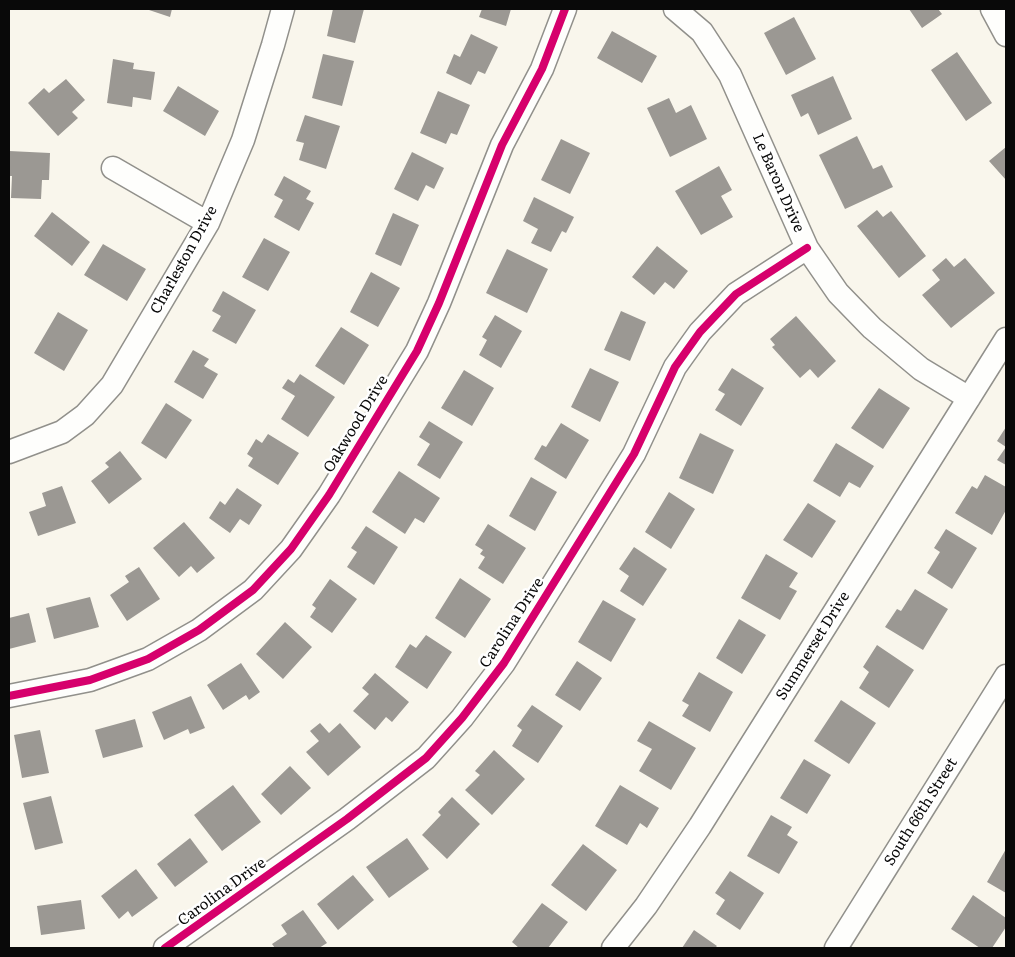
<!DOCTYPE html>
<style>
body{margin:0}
#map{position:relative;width:1015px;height:957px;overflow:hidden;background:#f9f6ec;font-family:Literata,serif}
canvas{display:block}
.frame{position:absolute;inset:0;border:10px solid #090909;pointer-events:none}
</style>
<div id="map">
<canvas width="1015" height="957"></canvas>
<div class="frame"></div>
</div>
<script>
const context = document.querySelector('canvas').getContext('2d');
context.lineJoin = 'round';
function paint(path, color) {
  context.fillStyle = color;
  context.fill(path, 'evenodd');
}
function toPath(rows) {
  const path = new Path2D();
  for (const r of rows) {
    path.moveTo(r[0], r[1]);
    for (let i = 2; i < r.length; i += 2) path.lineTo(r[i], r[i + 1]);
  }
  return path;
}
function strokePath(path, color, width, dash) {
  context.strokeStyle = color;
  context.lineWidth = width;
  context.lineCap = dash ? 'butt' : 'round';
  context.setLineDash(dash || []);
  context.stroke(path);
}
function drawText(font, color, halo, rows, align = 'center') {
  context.font = font + ' Literata,serif';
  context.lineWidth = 5;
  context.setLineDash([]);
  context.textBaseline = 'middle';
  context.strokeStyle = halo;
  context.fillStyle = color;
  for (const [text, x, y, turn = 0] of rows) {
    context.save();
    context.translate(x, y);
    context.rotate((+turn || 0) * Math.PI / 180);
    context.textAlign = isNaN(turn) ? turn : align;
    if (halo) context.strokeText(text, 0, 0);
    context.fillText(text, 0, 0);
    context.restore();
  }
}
paint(toPath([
 [146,9,172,9,170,17],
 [333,9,364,9,355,43,327,36],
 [482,9,511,9,506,26,479,17],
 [909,9,938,9,942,14,922,28],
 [794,17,816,59,786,75,764,33],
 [612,31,657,56,642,83,597,58],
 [471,34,498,47,485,74,478,71,471,85,446,73,454,54,460,57],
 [957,52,992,103,966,121,931,70],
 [323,54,354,61,342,106,312,98],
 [113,59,134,63,133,69,155,72,151,100,133,97,132,107,107,103],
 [833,76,852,119,818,135,808,113,801,117,791,95],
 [66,79,85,100,72,112,78,118,58,136,28,103,44,88,49,93],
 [178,86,219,111,205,136,163,111],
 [438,91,470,105,457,135,451,133,446,144,420,133],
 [669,98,676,113,691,105,707,139,670,157,647,108],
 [305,115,340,126,326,169,299,160,304,143,296,141],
 [857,136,873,169,882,165,893,187,845,209,819,155],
 [561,139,590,153,570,194,541,180],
 [1006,147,1006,180,989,161],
 [9,151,50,153,49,180,42,180,41,199,11,198,12,176,9,176],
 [412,152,444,168,434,189,426,185,418,201,394,189],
 [719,166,732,190,721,196,733,217,701,235,675,191],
 [284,176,311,191,306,199,314,203,299,231,274,217,283,200,274,195],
 [534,197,574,217,566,233,562,231,551,252,531,243,538,229,523,221],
 [877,210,883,217,891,211,926,256,899,278,857,226],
 [52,212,90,242,72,266,34,236],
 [393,213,419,225,401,266,375,254],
 [264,238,290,252,268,291,242,277],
 [103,244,146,269,127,301,84,275],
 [657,246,688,271,674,289,665,282,654,295,632,277],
 [507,249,548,269,527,313,486,293],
 [946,258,954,267,965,258,995,293,951,328,922,295,940,280,932,270],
 [371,272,400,288,378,327,350,312],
 [223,291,256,310,236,344,212,331,221,316,212,311],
 [621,311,646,322,630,361,604,350],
 [58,312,88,330,64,371,34,353],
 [495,315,522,331,501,368,479,355,487,340,482,337],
 [796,316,836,361,818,378,810,369,800,378,772,347,775,345,770,339],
 [341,327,369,345,344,385,315,366],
 [193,350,209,359,204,366,218,374,203,399,174,382],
 [590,368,619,382,600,422,571,407],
 [732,368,764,388,741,426,715,410,725,394,718,390],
 [464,370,494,388,472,426,441,408],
 [300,374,335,397,308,437,281,419,295,396,282,388,288,379,294,383],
 [879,388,910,408,883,449,851,428],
 [166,403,192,420,166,459,141,443],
 [429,421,463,442,440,479,417,465,430,444,419,437],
 [561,423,589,440,566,479,534,459,542,445,546,447],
 [1006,427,1006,465,997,460,1006,447,997,441],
 [700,433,734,450,713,494,679,478],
 [268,434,299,453,278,485,248,466,253,458,247,454,256,439,262,443],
 [836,443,874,466,860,488,849,482,840,497,813,481],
 [120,451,142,479,109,504,91,481,109,467,105,463],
 [399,471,440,498,424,523,415,518,405,534,372,512],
 [985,475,1006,487,1006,510,992,535,955,513,972,486,977,489],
 [531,477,557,492,535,531,509,516],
 [62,486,76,523,38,536,29,512,46,506,42,493],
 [237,488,262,505,249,525,240,519,230,533,209,518,220,501,225,505],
 [669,492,695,509,671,549,645,532],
 [808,503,836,521,812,558,783,540],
 [184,522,215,558,197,573,191,566,179,577,153,548],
 [488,524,526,548,503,584,478,568,485,557,480,554,483,550,475,545],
 [366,526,398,547,374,585,347,567,357,552,351,548],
 [946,529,977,548,952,589,927,573,940,552,934,548],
 [634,547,667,569,643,606,620,591,629,576,619,569],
 [766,554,798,573,789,587,797,591,780,620,741,598],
 [139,567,160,599,127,621,110,595,129,582,125,576],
 [460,578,491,599,465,638,435,618],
 [330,579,357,599,332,633,310,617,316,608,312,605],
 [915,589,948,609,923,650,885,627,897,609,901,611],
 [90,597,99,627,54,639,46,608],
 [603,600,636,619,611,662,578,642],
 [29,613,36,642,9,649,9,618],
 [739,619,766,635,742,674,716,658],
 [285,622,312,647,283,679,256,654],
 [426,635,452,652,427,689,395,667,410,644,416,648],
 [877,645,914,670,889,708,859,688,869,672,863,667],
 [577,661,602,678,580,711,555,695],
 [241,663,260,692,249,700,246,695,223,710,207,685],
 [699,672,733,692,710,732,682,716,689,705,682,701],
 [375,673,409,702,392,722,386,717,375,730,353,711,369,694,362,688],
 [191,696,205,728,190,734,188,729,164,740,152,712],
 [841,700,876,723,849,764,814,741],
 [532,705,563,726,538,763,512,746,522,730,517,726],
 [135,719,143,747,103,758,95,730],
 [649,721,696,748,671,790,639,771,652,749,637,741],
 [320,723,329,733,340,723,361,747,328,776,306,752,319,741,310,731],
 [40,730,49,773,22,778,14,735],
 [494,750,525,779,492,815,465,790,480,775,475,771],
 [804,759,831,775,807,814,780,798],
 [290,766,311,788,281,815,261,794],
 [233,785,261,822,222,851,194,815],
 [620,785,659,808,647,828,640,823,627,845,595,826],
 [51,796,63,843,35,850,23,803],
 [452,797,480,824,447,859,422,835,441,815,438,812],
 [771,815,792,827,787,835,798,842,779,874,747,856],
 [190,838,208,862,175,887,157,864],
 [407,838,429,869,389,898,366,867],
 [583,844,617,870,586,911,551,885],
 [1006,849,1006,893,987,882],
 [136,869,158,898,132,917,128,911,119,919,101,896],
 [730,871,764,893,740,930,716,914,725,900,715,893],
 [353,875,374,900,338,930,317,904],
 [973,895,1006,918,1006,927,992,948,980,948,951,929],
 [81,900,85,929,41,935,37,906],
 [542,903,568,922,548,948,519,948,512,942],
 [303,910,327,943,319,948,275,948,272,944,287,934,281,925],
 [694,930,717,946,715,948,682,948]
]), '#9b9893');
const minor = toPath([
 [675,9,702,32,730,75,807,248,838,293,872,328,921,369,969,398],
 [992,9,1006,35],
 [113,168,208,223],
 [9,452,62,432,85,415,112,385,208,223,243,140,273,45,283,9],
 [9,696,90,680,148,659,199,630,253,590,291,549,329,495,417,351,439,303,502,145,542,69,565,9],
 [165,948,347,819,426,758,462,718,504,663,634,454,675,367,700,332,736,294,807,248],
 [613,948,646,906,700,826,1006,339],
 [836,948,1006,676]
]);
strokePath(minor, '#91908b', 25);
strokePath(minor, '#fefefc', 22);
strokePath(toPath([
 [9,696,90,680,148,659,199,630,253,590,291,549,329,495,417,351,439,303,502,145,542,69,565,9],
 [165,948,347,819,426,758,462,718,504,663,634,454,675,367,700,332,736,294,807,248]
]), '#d6006c', 8);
drawText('15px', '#090909', '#fff', [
 ["Le Baron Drive",778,183,66],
 ["Charleston Drive",184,260,-61],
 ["Oakwood Drive",356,424,-59],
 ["Carolina Drive",512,623,-57],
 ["Summerset Drive",813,646,-58],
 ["South 66th Street",921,812,-58],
 ["Carolina Drive",222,892,-36]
]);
</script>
